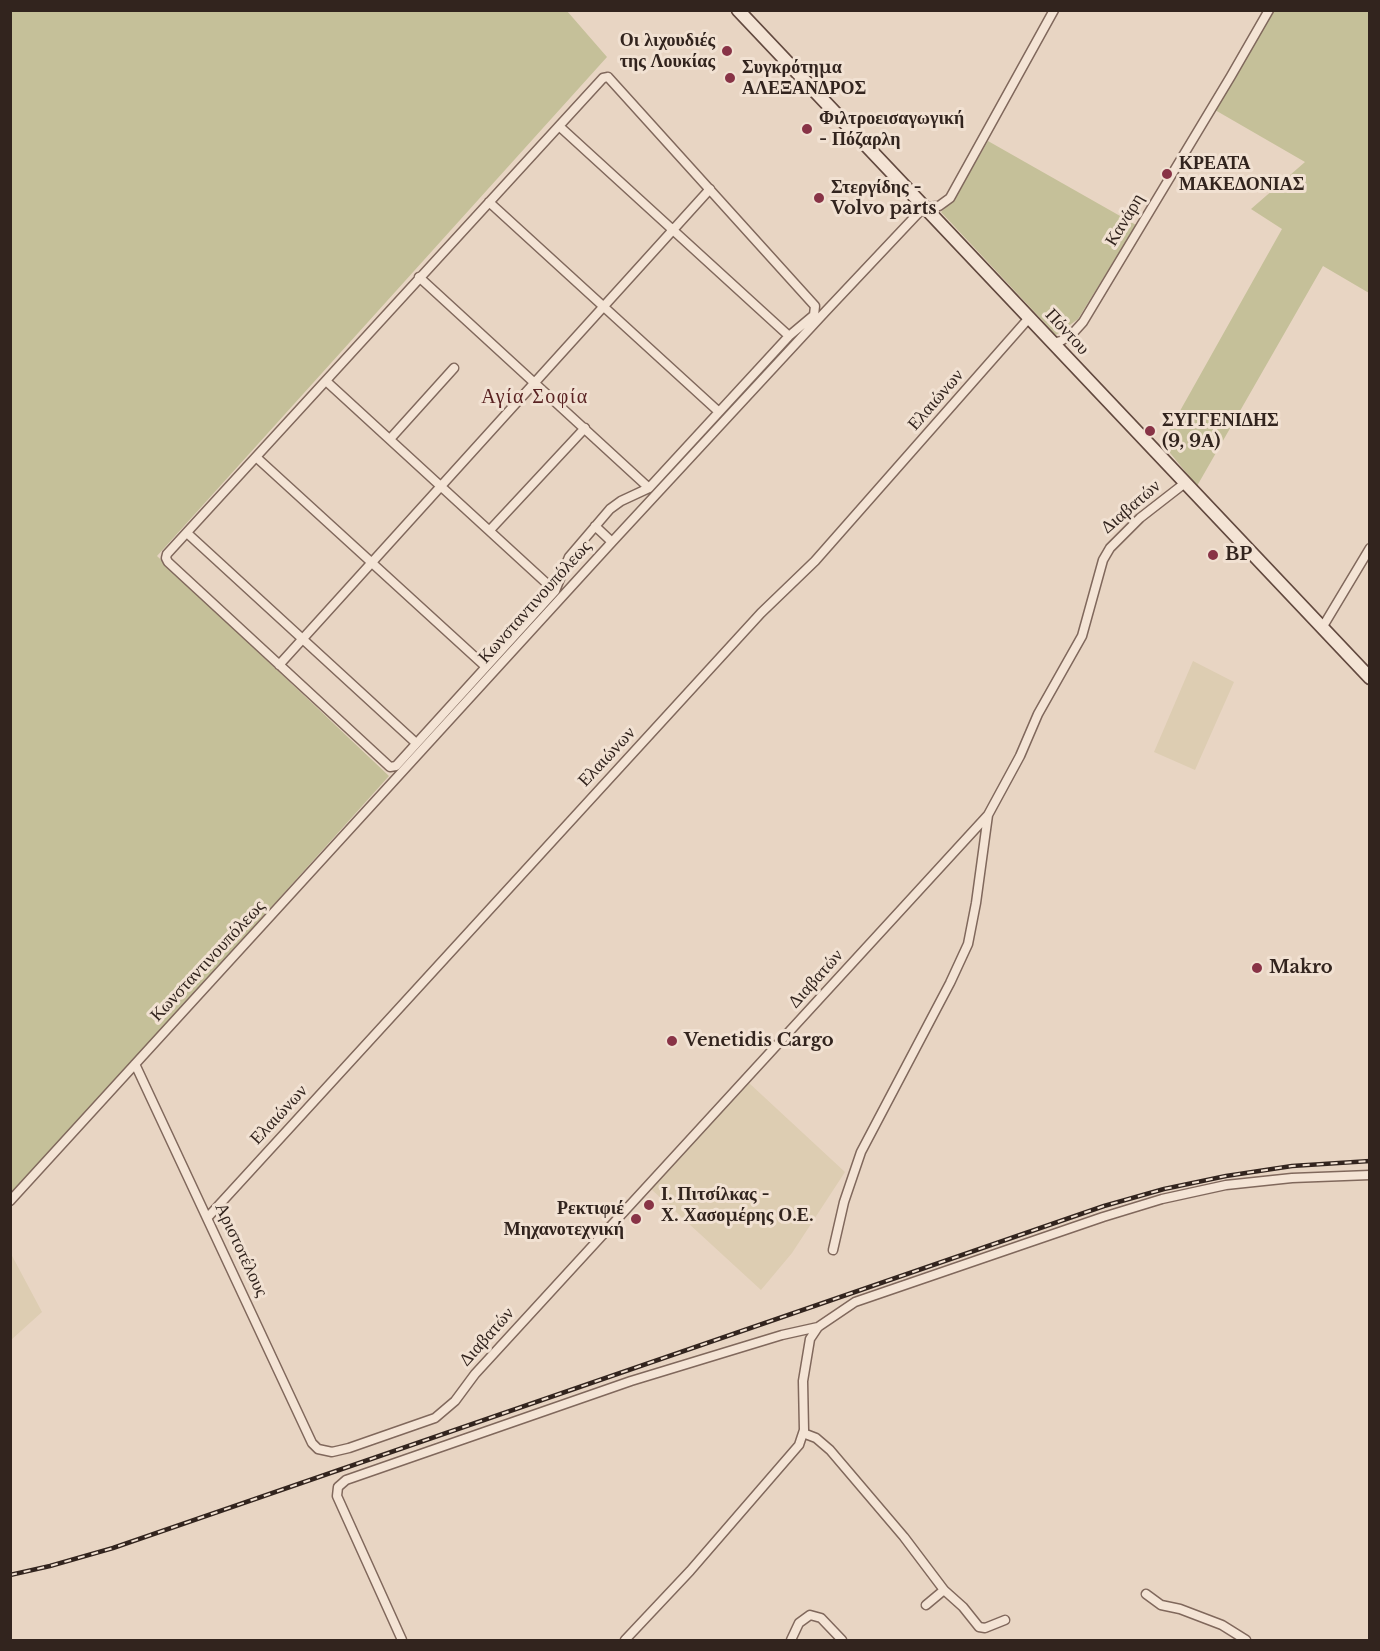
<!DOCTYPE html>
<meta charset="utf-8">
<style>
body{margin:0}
#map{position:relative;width:1380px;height:1651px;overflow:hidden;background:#e8d5c3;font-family:"Libre Baskerville",serif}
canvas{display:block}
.frame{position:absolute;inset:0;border:12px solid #32241e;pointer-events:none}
</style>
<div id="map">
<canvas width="1380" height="1651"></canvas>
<div class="frame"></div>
</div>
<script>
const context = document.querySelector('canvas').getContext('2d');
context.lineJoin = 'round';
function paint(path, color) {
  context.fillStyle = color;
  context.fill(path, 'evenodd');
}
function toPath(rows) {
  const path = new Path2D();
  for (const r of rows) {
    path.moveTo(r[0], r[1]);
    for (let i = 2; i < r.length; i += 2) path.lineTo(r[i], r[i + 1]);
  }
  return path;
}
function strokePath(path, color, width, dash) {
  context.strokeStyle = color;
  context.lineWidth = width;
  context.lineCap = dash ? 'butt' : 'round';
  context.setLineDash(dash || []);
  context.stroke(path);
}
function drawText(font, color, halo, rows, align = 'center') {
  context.font = font + ' "Libre Baskerville",serif';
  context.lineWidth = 6;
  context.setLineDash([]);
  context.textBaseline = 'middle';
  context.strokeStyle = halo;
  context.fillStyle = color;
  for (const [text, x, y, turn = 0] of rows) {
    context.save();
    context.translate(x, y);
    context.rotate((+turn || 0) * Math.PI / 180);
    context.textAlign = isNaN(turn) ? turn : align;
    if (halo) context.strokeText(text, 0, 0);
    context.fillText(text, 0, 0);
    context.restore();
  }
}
paint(toPath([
 [1193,661,1234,682,1195,770,1154,752],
 [749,1083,845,1172,792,1253,761,1290,651,1189],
 [10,1252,42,1312,11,1340,10,1339]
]), '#ddcdb2');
paint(toPath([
 [11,11,567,11,607,57,157,556,389,776,11,1197],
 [1273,11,1369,11,1369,293,1323,266,1197,486,1162,443,1282,229,1251,209,1305,162,1215,110],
 [988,141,1136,225,1078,319,1056,335,941,212,955,198]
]), '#c5c099');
const street = toPath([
 [608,77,815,306,814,315,789,336,649,488,621,501,610,509,569,557,555,591,396,766,390,767,168,562,166,558,167,554,603,78,608,77],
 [559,126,789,336],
 [489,202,719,412],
 [419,277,649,488],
 [1053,343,1061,341,1073,333,1083,322,1231,76,1269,10],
 [326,381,555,591],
 [390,439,454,368],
 [256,457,486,667],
 [595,526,612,542],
 [490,530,585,428],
 [187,533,416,743],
 [1322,628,1370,548],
 [279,665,710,189],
 [135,1064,312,1443,318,1449,332,1452,349,1448,435,1418,455,1401,475,1374,988,815,1020,756,1038,714,1082,636,1103,560,1110,548,1140,518,1185,483],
 [10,1201,612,542,825,312,924,207,939,206,950,198,1054,10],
 [208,1217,761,613,815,561,1029,318],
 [833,1250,844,1202,861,1152,950,983,968,944,976,903,988,815],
 [803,1433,816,1438,830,1450,904,1537,944,1590,963,1607,979,1627,985,1628,1005,1620],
 [1146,1594,1161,1605,1180,1609,1222,1625,1246,1640],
 [926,1605,944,1590],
 [402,1640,337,1496,338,1487,346,1480,631,1381,782,1335,818,1327],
 [625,1640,690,1571,799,1445,804,1430,803,1381,810,1339,818,1327,855,1302,1103,1217,1162,1199,1226,1185,1292,1178,1370,1175],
 [791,1640,799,1623,810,1615,821,1618,842,1640]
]);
const secondary = toPath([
 [738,10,1370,678]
]);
strokePath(street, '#80685c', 11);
strokePath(secondary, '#62493f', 15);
strokePath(street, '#f4e4d5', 8);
strokePath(secondary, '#f4e4d5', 12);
const rail = toPath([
 [10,1575,50,1566,113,1548,1104,1206,1164,1189,1226,1176,1292,1166,1370,1161]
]);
strokePath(rail, '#32241e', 4.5);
strokePath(rail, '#f1e1d2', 2, [7]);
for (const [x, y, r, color] of [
 [727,51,6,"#883346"],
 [730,78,6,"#883346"],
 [807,129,6,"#883346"],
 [1167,174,6,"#883346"],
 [819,198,6,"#883346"],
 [1150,431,6,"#883346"],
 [1213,555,6,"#883346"],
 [1257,968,6,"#883346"],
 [672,1041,6,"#883346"],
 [649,1205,6,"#883346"],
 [636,1219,6,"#883346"]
]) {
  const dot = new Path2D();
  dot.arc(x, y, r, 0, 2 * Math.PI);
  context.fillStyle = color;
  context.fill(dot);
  strokePath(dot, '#f1e1d2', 2);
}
drawText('bold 18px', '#32241e', '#f1e1d2', [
 ["Οι λιχουδιές",715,41,"right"],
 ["της Λουκίας",715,62,"right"],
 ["Συγκρότημα",742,68],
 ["ΑΛΕΞΑΝΔΡΟΣ",742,89],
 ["Φιλτροεισαγωγική",819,119],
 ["- Πόζαρλη",819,140],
 ["ΚΡΕΑΤΑ",1179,164],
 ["ΜΑΚΕΔΟΝΙΑΣ",1179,185],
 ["Στεργίδης -",831,188],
 ["Volvo parts",831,209],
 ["ΣΥΓΓΕΝΙΔΗΣ",1162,421],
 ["(9, 9Α)",1162,442],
 ["BP",1225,555],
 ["Makro",1269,968],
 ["Venetidis Cargo",684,1041],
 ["Ι. Πιτσίλκας -",661,1195],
 ["Χ. Χασομέρης Ο.Ε.",661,1216],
 ["Ρεκτιφιέ",624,1209,"right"],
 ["Μηχανοτεχνική",624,1230,"right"]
], 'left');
drawText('18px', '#32241e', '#f1e1d2', [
 ["Κανάρη",1125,220,-59],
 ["Πόντου",1067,332,47],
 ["Ελαιώνων",936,400,-49],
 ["Διαβατών",1131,507,-41],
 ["Κωνσταντινουπόλεως",535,602,-48],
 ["Ελαιώνων",607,757,-47],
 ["Κωνσταντινουπόλεως",208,961,-47],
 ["Διαβατών",816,979,-48],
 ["Ελαιώνων",279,1115,-47],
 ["Αριστοτέλους",241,1250,65],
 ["Διαβατών",487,1337,-48]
]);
context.letterSpacing = '1.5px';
drawText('20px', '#5a2323', '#f1e1d2', [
 ["Αγία Σοφία",535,397]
]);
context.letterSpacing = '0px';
</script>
